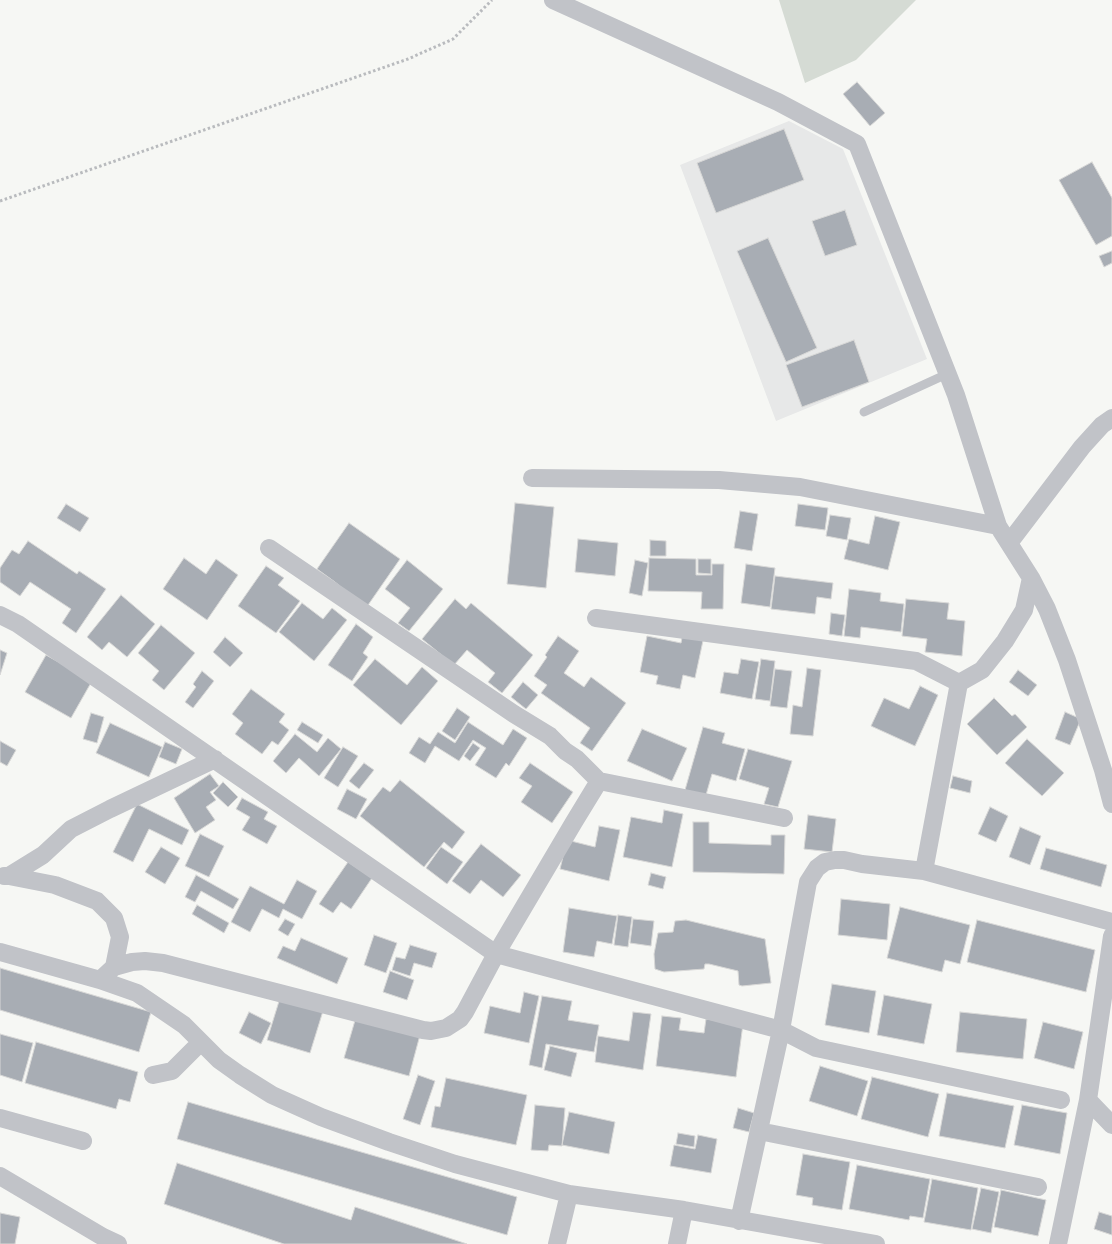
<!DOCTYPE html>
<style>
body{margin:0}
canvas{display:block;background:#f6f7f4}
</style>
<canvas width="1112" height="1244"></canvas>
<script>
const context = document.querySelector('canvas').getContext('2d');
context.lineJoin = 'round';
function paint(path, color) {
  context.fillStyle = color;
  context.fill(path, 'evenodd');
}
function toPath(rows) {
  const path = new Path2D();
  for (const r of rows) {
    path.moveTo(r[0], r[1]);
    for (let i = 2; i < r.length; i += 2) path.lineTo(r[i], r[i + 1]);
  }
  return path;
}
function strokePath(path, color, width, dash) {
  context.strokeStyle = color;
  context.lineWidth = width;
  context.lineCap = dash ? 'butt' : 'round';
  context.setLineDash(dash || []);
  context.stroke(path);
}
paint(toPath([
 [789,121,843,149,927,359,776,421,680,165]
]), '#e7e8e8');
paint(toPath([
 [779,0,916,0,856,60,805,83]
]), '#d5dbd4');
const building = toPath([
 [857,82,885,113,870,126,843,94,857,82],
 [784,129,804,180,716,213,697,163,784,129],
 [1092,162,1112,198,1112,236,1096,245,1059,180,1092,162],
 [845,210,857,245,825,256,812,221,845,210],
 [768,238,817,348,786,362,737,251,768,238],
 [1112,251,1112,263,1104,267,1099,256,1112,251],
 [854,340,869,382,802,407,786,365,854,340],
 [515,503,554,507,546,588,507,584,515,503],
 [66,504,89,518,80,532,57,518,66,504],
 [798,504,828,508,825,530,795,526,798,504],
 [740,511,758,514,752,551,734,548,740,511],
 [830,515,851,518,847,540,826,536,830,515],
 [875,516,900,522,888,570,844,559,849,539,869,544,875,516],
 [349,523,400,559,366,608,335,582,317,569,349,523],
 [578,539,618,543,615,576,575,572,578,539],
 [650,540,666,541,666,556,650,556,650,540],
 [28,541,77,574,79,571,106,589,76,633,62,623,71,609,30,582,20,596,0,582,0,568,12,550,19,554,28,541],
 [184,558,206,574,216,559,238,575,207,620,163,589,184,558],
 [649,558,696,559,696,575,712,575,712,564,724,564,723,609,701,609,702,592,648,591,649,558],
 [698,559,711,559,711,574,698,573,698,559],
 [407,560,443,589,409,631,398,623,410,608,385,589,407,560],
 [635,560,648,563,642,596,629,593,635,560],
 [746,564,775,568,770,607,741,603,746,564],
 [266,566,284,578,278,585,300,601,276,633,238,606,266,566],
 [775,576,833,583,831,599,817,597,815,614,771,609,775,576],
 [849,589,881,593,880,601,904,604,901,632,861,627,860,638,844,636,849,589],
 [121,595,155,624,127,657,109,642,102,650,87,637,121,595],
 [455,599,466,609,471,603,533,655,502,693,488,682,495,673,467,650,454,665,422,639,455,599],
 [906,599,949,603,947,619,965,621,962,656,925,652,927,639,902,636,906,599],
 [302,603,323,619,332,608,347,620,314,661,279,632,302,603],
 [831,613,845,615,842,636,829,634,831,613],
 [356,624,373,637,363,653,368,657,352,681,328,665,356,624],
 [161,625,195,653,164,690,152,680,159,671,138,653,161,625],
 [683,632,704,636,695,678,683,675,680,689,656,684,658,676,640,672,647,636,681,643,683,632],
 [558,636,579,651,564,673,584,687,591,677,626,703,592,751,580,743,590,728,541,693,547,685,534,676,547,657,545,655,558,636],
 [225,637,243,653,230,667,213,652,225,637],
 [0,650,7,653,0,675,0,650],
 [46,655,92,681,71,718,25,692,46,655],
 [375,659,407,685,422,667,438,681,401,725,353,685,375,659],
 [741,659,759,662,752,699,720,693,724,672,738,674,741,659],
 [761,659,775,661,770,701,755,699,761,659],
 [807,668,821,670,813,736,790,734,793,705,802,707,807,668],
 [775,669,792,671,787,708,770,706,775,669],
 [1018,670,1037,685,1028,696,1009,682,1018,670],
 [202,671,214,681,193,708,185,702,196,687,193,684,202,671],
 [523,682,538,695,526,709,511,697,523,682],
 [920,686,938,695,915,746,871,726,884,698,909,709,920,686],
 [251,689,285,714,279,722,289,730,278,745,272,741,262,754,235,734,243,723,232,714,251,689],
 [994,698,1012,716,1015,714,1027,727,997,755,967,724,994,698],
 [457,708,470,717,455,740,442,731,457,708],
 [1065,712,1081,719,1070,745,1055,739,1065,712],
 [91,713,104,717,97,743,83,739,91,713],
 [302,722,323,735,318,743,297,730,302,722],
 [468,722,503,745,513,729,527,738,509,766,506,763,496,778,475,765,486,748,473,740,459,761,435,746,425,763,409,753,419,737,430,744,438,732,455,743,468,722],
 [110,723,162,747,149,777,96,753,110,723],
 [703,727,725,733,722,743,745,749,736,781,712,774,706,795,685,790,703,727],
 [642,729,687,748,672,781,627,761,642,729],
 [295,734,317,752,328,738,341,749,319,776,299,758,286,773,273,761,295,734],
 [1027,739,1064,773,1042,796,1005,763,1027,739],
 [0,741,16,750,7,766,0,762,0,741],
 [165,742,182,749,176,764,159,757,165,742],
 [473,743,480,748,470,761,464,756,473,743],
 [343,747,358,756,338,787,324,778,343,747],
 [748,749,792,761,778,807,764,804,769,788,739,779,748,749],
 [364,763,374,770,359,789,349,781,364,763],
 [530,763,573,792,552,823,521,802,532,786,519,778,530,763],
 [210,774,219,786,210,792,216,800,206,807,215,820,195,833,174,798,210,774],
 [953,776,972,781,970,793,950,788,953,776],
 [400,780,465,832,452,849,444,842,424,867,360,816,383,787,390,792,400,780],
 [223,782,238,797,228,807,213,793,223,782],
 [347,789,367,799,356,819,337,809,347,789],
 [242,798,268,812,264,819,277,826,267,844,242,830,250,817,236,809,242,798],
 [137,804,189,830,182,845,149,829,133,862,113,852,137,804],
 [990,807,1008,816,996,842,978,834,990,807],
 [664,810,683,814,672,867,623,857,631,817,662,823,664,810],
 [808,815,836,819,832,852,804,849,808,815],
 [693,822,709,822,709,843,771,845,771,835,785,835,784,874,693,872,693,822],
 [599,826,620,830,609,881,560,869,567,840,595,847,599,826],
 [1020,827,1041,836,1030,865,1009,857,1020,827],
 [200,834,224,846,209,877,185,866,200,834],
 [481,844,521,875,503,897,481,880,470,894,452,881,481,844],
 [161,847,180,858,165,884,145,872,161,847],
 [441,847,463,862,447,884,426,868,441,847],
 [1046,848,1107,865,1101,887,1040,869,1046,848],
 [348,862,372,878,351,909,341,902,333,913,319,904,348,862],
 [651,873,666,877,663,889,648,885,651,873],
 [196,875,239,899,233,909,201,891,195,902,185,897,196,875],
 [297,880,317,891,302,919,283,909,279,918,262,909,250,932,231,922,250,886,284,904,297,880],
 [841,899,890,904,887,940,838,935,841,899],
 [197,905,229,923,224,933,192,914,197,905],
 [900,907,970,925,960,964,945,960,942,972,887,958,900,907],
 [569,908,617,916,612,944,597,941,594,957,563,952,569,908],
 [618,915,632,917,628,947,614,945,618,915],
 [285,919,295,924,288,936,278,930,285,919],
 [633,919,654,921,651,946,630,943,633,919],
 [686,920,765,939,771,983,742,986,739,985,738,971,709,964,705,964,704,969,664,972,655,969,654,954,658,933,673,932,675,921,686,920],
 [977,920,1095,950,1086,992,967,962,977,920],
 [374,935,397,943,386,973,364,965,374,935],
 [301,938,348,958,337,984,277,958,283,946,295,951,301,938],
 [410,945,437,953,432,968,414,963,410,976,392,970,396,957,405,959,410,945],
 [0,968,151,1012,139,1052,0,1010,0,968],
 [390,971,414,980,407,1000,383,992,390,971],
 [832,984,876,991,869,1033,825,1025,832,984],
 [524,992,539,996,529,1043,484,1033,490,1006,520,1013,524,992],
 [884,995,932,1004,924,1044,877,1035,884,995],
 [542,996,572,1001,568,1020,599,1025,594,1052,546,1044,542,1068,529,1065,542,996],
 [280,998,323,1011,310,1053,267,1040,280,998],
 [249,1012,271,1023,261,1044,239,1033,249,1012],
 [633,1012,651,1014,643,1070,595,1062,598,1036,629,1041,633,1012],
 [960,1012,1027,1019,1023,1059,956,1052,960,1012],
 [662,1016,681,1018,679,1030,704,1033,706,1019,743,1024,736,1077,656,1066,662,1016],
 [356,1017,420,1035,409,1076,344,1058,356,1017],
 [1043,1022,1083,1032,1074,1069,1034,1058,1043,1022],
 [0,1034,33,1043,22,1082,0,1075,0,1034],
 [36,1042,138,1072,130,1102,119,1099,116,1109,25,1083,36,1042],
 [550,1046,577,1053,571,1077,544,1070,550,1046],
 [820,1066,868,1081,857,1116,809,1101,820,1066],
 [418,1075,435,1081,420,1125,403,1119,418,1075],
 [872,1077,939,1094,928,1137,861,1119,872,1077],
 [446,1078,527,1095,516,1145,431,1127,435,1106,440,1107,446,1078],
 [947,1093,1014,1106,1005,1148,939,1136,947,1093],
 [188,1102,517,1197,507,1235,177,1139,188,1102],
 [535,1105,565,1108,562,1146,549,1145,548,1151,531,1150,535,1105],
 [1022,1105,1067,1113,1060,1154,1014,1145,1022,1105],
 [738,1108,754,1113,749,1132,733,1128,738,1108],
 [569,1112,615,1122,609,1154,562,1145,569,1112],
 [678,1133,695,1136,694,1147,676,1144,678,1133],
 [698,1135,717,1139,711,1173,670,1166,674,1145,695,1149,698,1135],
 [803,1154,850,1162,842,1210,812,1205,813,1198,796,1195,803,1154],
 [177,1163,351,1220,355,1207,467,1244,284,1244,164,1204,177,1163],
 [857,1165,930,1179,923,1218,910,1216,909,1220,849,1209,857,1165],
 [932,1179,978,1188,971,1230,924,1222,932,1179],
 [981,1188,999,1192,991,1233,972,1229,981,1188],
 [1001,1190,1046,1200,1038,1236,994,1227,1001,1190],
 [1099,1212,1112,1216,1112,1235,1094,1229,1099,1212],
 [0,1213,20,1217,15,1244,0,1244,0,1213]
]);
paint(building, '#a8adb4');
strokePath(building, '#d8d8d7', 1);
strokePath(toPath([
 [0,201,408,59,453,39,492,0]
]), '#b9bbbe', 3, [2.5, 2.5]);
strokePath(toPath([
 [864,412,947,374]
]), '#c1c3c8', 9);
strokePath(toPath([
 [553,0,778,102,857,144,956,395,998,526,1031,578,1024,610,1005,641,982,670,959,683,924,871,862,864,844,860,835,860,825,862,817,868,808,882,781,1030,739,1221],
 [532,478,719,480,800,487,998,526],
 [1009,543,1082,447,1102,425,1112,418],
 [269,548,514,714,550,736,565,751,577,759,599,781,784,818],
 [1031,578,1047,609,1067,660,1103,770,1112,804],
 [0,615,18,624,496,954,781,1030,816,1048,1061,1100],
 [596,618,916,661,959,683],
 [924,871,1112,922],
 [4,876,9,876,55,885,97,901,114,918,120,937,114,967],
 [9,876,43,855,71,829,110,809,215,759],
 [0,952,100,980,137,993,184,1025,219,1060,240,1075,272,1095,321,1117,389,1142,455,1164,569,1194,684,1210,876,1244],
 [100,980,114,967,132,962,145,961,163,963,423,1030,431,1031,446,1028,460,1019,465,1012,496,954,574,822,599,781],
 [153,1075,172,1071,201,1042],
 [1088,1100,1112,1125],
 [0,1118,83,1141],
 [759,1131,1038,1187],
 [0,1176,103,1237,118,1244],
 [557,1244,569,1194],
 [677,1244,684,1210],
 [1058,1244,1088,1100,1112,936]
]), '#c1c3c8', 18);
</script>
